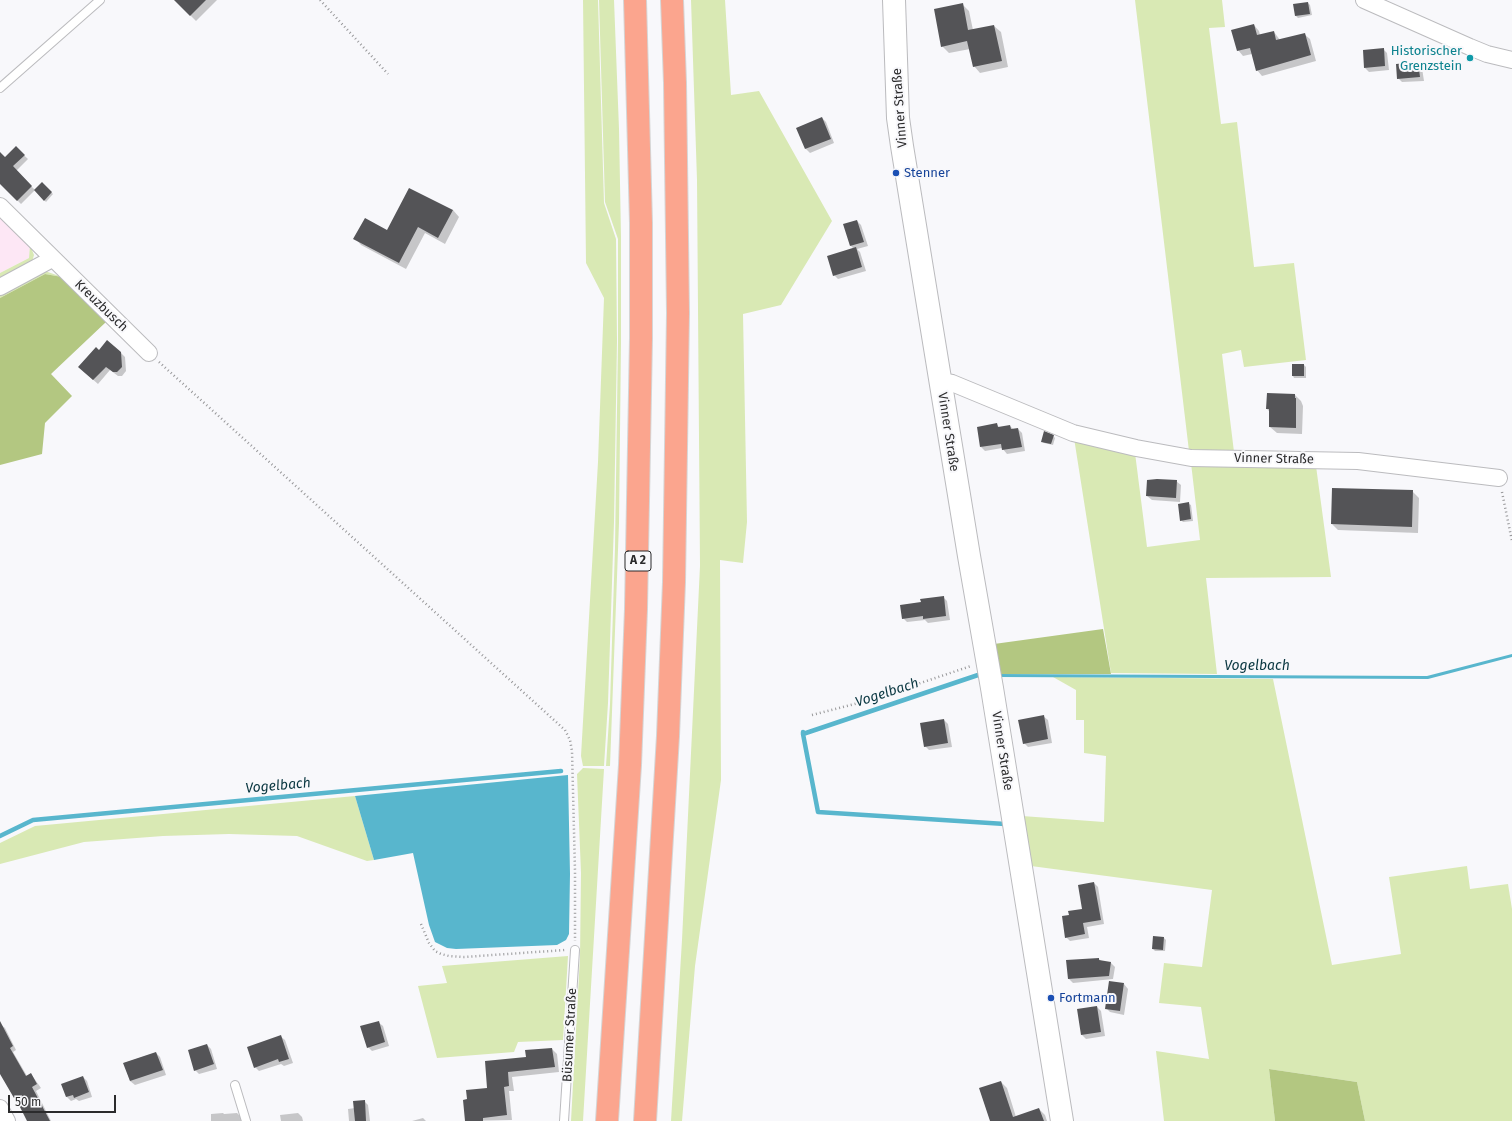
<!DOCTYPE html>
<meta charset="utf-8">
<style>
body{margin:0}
#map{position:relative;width:1512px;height:1121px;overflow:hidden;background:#f8f8fb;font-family:"Fira Sans",sans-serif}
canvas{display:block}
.scale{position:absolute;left:8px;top:1095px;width:108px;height:18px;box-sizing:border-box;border:2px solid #2b2b2c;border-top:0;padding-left:5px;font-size:12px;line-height:14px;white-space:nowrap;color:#2b2b2c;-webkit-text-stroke:3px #f8f8fb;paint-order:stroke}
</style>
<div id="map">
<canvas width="1512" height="1121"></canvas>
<div class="scale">50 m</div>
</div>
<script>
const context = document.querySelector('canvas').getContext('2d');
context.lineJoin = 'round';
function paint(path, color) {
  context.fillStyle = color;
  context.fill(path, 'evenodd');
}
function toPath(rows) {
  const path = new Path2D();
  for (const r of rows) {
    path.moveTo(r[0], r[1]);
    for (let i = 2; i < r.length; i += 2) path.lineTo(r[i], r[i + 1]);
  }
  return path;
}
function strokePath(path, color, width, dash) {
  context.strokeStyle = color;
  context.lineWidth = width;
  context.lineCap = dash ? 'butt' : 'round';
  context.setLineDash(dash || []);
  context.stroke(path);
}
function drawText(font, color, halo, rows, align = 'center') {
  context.font = font + ' "Fira Sans",sans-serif';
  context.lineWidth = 4;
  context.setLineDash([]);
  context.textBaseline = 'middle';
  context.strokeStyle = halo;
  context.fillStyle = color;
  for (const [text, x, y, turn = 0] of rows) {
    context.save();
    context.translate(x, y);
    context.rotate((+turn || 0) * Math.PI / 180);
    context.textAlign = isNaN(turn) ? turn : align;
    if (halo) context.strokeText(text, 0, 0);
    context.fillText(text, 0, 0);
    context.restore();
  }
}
paint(toPath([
 [0,215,30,245,29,258,0,273]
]), '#fde7f5');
paint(toPath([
 [583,0,598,0,604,203,616,239,617,341,614,522,608,703,604,766,583,766,581,756,598,462,604,298,586,263],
 [599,0,614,0,619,129,621,237,621,343,619,523,610,766,606,766,610,704,615,548,618,341,618,239,605,202],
 [691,0,725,0,731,95,759,91,832,221,781,305,743,314,747,522,743,563,720,560,721,780,695,966,682,1121,671,1121,682,940,700,566,697,180],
 [1135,0,1222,0,1225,27,1209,28,1221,124,1237,122,1254,267,1294,263,1306,360,1244,367,1241,350,1222,354,1234,452,1189,451],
 [30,245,34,255,32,262,0,282,0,273,29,258],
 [45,271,62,277,45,274,0,298,0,292],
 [1074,438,1135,453,1147,547,1200,540,1191,463,1316,466,1331,577,1206,578,1217,674,1111,673],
 [1053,677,1273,679,1332,965,1401,954,1389,877,1467,866,1470,889,1508,884,1512,909,1512,1121,1365,1121,1357,1082,1269,1069,1275,1121,1164,1121,1156,1051,1209,1059,1201,1007,1159,1003,1164,963,1202,967,1212,890,1031,866,1022,816,1104,822,1106,756,1084,753,1084,720,1076,720,1076,690],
 [583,768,604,769,583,1121,571,1121,580,957,581,873,577,774],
 [355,796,374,860,367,861,297,836,229,834,163,836,84,842,0,864,0,843,35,826],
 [568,956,563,1040,518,1042,514,1052,437,1058,418,986,447,983,442,966]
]), '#d9e9b4');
paint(toPath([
 [45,274,62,277,106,322,51,374,72,396,45,423,42,454,0,465,0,298],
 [1103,629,1111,674,999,674,994,644],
 [1269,1069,1357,1082,1365,1121,1275,1121]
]), '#b3c781');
paint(toPath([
 [1512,654,1512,657,1428,679,999,677,999,674,1427,676],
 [568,775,570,874,569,934,566,940,557,945,456,949,447,948,435,942,429,925,413,853,374,860,355,796]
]), '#58b6cd');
paint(toPath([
 [178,0,217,0,196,21,177,2],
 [1308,3,1310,5,1312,15,1298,18,1296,16,1294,5],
 [962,4,969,11,973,30,994,26,1001,32,1008,67,980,73,974,66,970,49,949,53,942,46],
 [1254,25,1259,31,1260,35,1274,32,1280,40,1304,34,1310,39,1316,61,1262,76,1257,70,1252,54,1243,56,1238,50],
 [1383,49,1387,53,1389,70,1369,72,1365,68],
 [1418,63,1422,68,1424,81,1402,82,1398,78],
 [822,118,826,122,834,143,810,153,806,149,797,128],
 [16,148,28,159,16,171,35,190,42,183,53,194,46,202,35,190,21,204,0,183,0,153,5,159],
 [453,210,459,217,445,244,425,233,406,269,361,245,355,238,388,231],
 [857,221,861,225,868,246,857,249,860,252,866,271,838,279,834,275,854,249,851,246,845,224],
 [99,351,120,352,125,357,126,371,122,376,118,376,110,370,98,384,83,371],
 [1304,365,1306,367,1306,378,1294,378,1293,376],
 [1295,395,1301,401,1303,406,1302,434,1277,433,1270,427,1270,412,1267,409],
 [997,425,1000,428,1010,426,1014,430,1018,429,1022,433,1025,451,1007,454,1002,448,985,451,981,447],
 [1053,436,1055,438,1053,445,1044,443,1042,441],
 [1176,481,1181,485,1180,502,1152,500,1147,496],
 [1412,491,1419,498,1418,533,1338,530,1332,524],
 [1189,504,1191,505,1193,521,1183,522,1181,520],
 [943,597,947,601,950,620,928,623,925,620,907,622,903,618,922,603],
 [1043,716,1048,720,1052,743,1028,747,1024,743],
 [944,720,948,724,952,747,929,750,925,746],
 [1094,883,1098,887,1104,924,1087,927,1089,938,1070,941,1066,937,1070,916,1083,910],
 [1153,937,1164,938,1166,940,1165,951,1155,951,1153,949],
 [1099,959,1101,961,1111,963,1115,967,1113,979,1073,983,1069,979,1067,961],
 [1124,984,1128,989,1124,1015,1110,1012,1106,1008],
 [1097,1007,1101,1011,1105,1036,1086,1039,1082,1035],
 [378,1022,383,1026,389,1046,372,1051,368,1047],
 [0,1024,5,1028,16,1050,13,1052,27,1076,31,1074,41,1088,36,1091,51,1121,28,1121,0,1072],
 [280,1036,285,1040,293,1063,284,1066,281,1064,259,1071,255,1067],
 [207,1045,211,1049,217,1069,199,1074,195,1070],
 [552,1049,557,1054,559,1072,512,1077,514,1091,509,1091,512,1120,466,1121,488,1089,486,1062,527,1058],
 [156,1053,160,1057,166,1075,135,1085,130,1081,124,1063],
 [83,1077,87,1081,92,1097,79,1101,76,1099,71,1101,66,1096],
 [1001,1082,1007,1088,1016,1117,1039,1109,1045,1115,1047,1121,991,1121],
 [364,1101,368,1105,370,1121,349,1121,348,1109,355,1108],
 [223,1113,224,1114,237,1113,241,1117,241,1121,211,1121,211,1114],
 [298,1113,302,1117,303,1121,281,1121,280,1115],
 [423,1118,426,1121,412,1121]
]), '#0003');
strokePath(toPath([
 [803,732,803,734,978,675],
 [803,734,818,812,1005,824],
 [0,836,33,820,561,771]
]), '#58b6cd', 4.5);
paint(toPath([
 [174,0,206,0,190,16],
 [1308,2,1310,14,1295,16,1293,4],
 [963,3,968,30,994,25,1002,61,973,67,967,41,941,47,934,9],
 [1254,24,1257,35,1274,31,1276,40,1305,33,1311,55,1256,71,1250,48,1237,51,1231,30],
 [1384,48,1385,66,1364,68,1363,50],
 [1418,62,1420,77,1397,79,1396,64],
 [822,117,831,139,805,149,796,128],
 [16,146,25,155,13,166,32,186,17,201,0,184,0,152,5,157],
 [42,182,52,192,44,201,34,190],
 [409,188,453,210,438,238,418,227,399,263,353,239,365,218,387,230],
 [857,220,864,242,850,246,843,224],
 [856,247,862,267,833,276,827,256],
 [107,340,121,352,122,367,117,372,113,372,106,367,93,380,78,367,96,347,99,350],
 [1292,364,1304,364,1304,376,1292,376],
 [1267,393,1295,394,1295,398,1296,398,1296,428,1269,427,1269,409,1266,409],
 [997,423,998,427,1010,425,1011,429,1018,428,1022,447,1002,450,1001,444,980,447,977,427],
 [1044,431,1054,435,1051,444,1041,442],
 [1157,479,1177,480,1176,498,1146,496,1147,480],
 [1332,488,1413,490,1412,527,1331,524],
 [1189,502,1191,519,1180,521,1178,504],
 [944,596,946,616,923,619,923,616,902,619,900,605,921,602,920,599],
 [1044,715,1048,739,1023,744,1018,720],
 [944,719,948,743,924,747,920,723],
 [1094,882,1101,920,1083,923,1085,934,1065,938,1062,916,1069,915,1068,911,1082,909,1078,885],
 [1153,936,1164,937,1163,950,1152,949],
 [1099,958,1099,960,1111,962,1109,976,1068,979,1066,960],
 [1109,981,1124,983,1120,1011,1105,1009],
 [1097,1006,1101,1032,1081,1035,1077,1009],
 [0,1021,13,1046,10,1048,26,1076,31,1073,37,1084,32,1087,50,1121,27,1121,15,1097,14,1098,0,1074],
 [379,1021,385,1042,367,1048,360,1026],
 [281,1035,289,1059,279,1062,278,1059,254,1068,247,1047],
 [207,1044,214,1064,194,1071,188,1050],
 [552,1048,555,1067,508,1072,509,1086,504,1087,507,1115,483,1118,483,1121,465,1121,463,1100,467,1099,466,1090,487,1088,485,1061,526,1057,525,1050],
 [156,1052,163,1070,130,1081,123,1063],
 [83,1076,89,1092,74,1098,73,1095,66,1097,61,1084],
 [1001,1081,1013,1117,1039,1108,1044,1121,990,1121,979,1088],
 [365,1100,366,1121,355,1121,353,1101]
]), '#545457');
const lane = toPath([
 [0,88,100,0],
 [235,1085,246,1121],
 [564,1121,575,950]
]);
const street = toPath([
 [1364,0,1470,47,1487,54,1512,60],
 [0,206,149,353],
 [0,287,52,259],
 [940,381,952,383,1073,433,1136,448,1191,458,1358,461,1499,478],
 [0,1108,7,1121]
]);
const secondary = toPath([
 [894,0,898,118,902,146,969,556,992,688,1062,1121]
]);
const highway = toPath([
 [607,1121,630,765,636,609,641,338,641,223,635,0],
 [645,1121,668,736,674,582,678,313,675,83,672,0]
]);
strokePath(lane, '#bbbbbe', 10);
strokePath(street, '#bbbbbe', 18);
strokePath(secondary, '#bbbbbe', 24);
strokePath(highway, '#d5d5d5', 24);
strokePath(toPath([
 [320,0,388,74],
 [159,362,565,730,570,740,572,751,575,871,575,941],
 [1502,492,1512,541],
 [812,715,870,700,971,666],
 [421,924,429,943,435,951,441,954,449,956,464,957,565,950]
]), '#979799', 2.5, [1, 3]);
strokePath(lane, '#fff', 8);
strokePath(street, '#fff', 16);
strokePath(secondary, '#fff', 22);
strokePath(highway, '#fba58e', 22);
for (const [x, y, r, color] of [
 [1470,58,4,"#0f9aa8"],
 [896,173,4,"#1a4fb4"],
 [1051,998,4,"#1a4fb4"]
]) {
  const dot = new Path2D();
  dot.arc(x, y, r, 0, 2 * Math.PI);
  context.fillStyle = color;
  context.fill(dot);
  strokePath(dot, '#f8f8fb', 1.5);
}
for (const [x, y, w] of [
 [638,561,26]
]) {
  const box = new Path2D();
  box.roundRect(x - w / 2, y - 10, w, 20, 3);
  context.fillStyle = '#f8f8fb';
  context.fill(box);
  strokePath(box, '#2b2b2c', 1);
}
drawText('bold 12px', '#2b2b2c', null, [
 ["A 2",638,561]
]);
drawText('13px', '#0d838f', '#f8f8fb', [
 ["Historischer",1462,51],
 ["Grenzstein",1462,66]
], 'right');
drawText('13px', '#2b2b2c', '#f8f8fb', [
 ["Vinner Straße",900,108,-94],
 ["Kreuzbusch",101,306,44],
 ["Vinner Straße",948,432,81],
 ["Vinner Straße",1274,459,1],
 ["Vinner Straße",1002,751,81],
 ["Büsumer Straße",570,1035,-87]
]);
drawText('13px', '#164399', '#f8f8fb', [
 ["Stenner",904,173],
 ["Fortmann",1059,998]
], 'left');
drawText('italic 14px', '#0a3741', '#f8f8fb', [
 ["Vogelbach",1257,666],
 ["Vogelbach",887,693,-18],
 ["Vogelbach",278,786,-5]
]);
</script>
